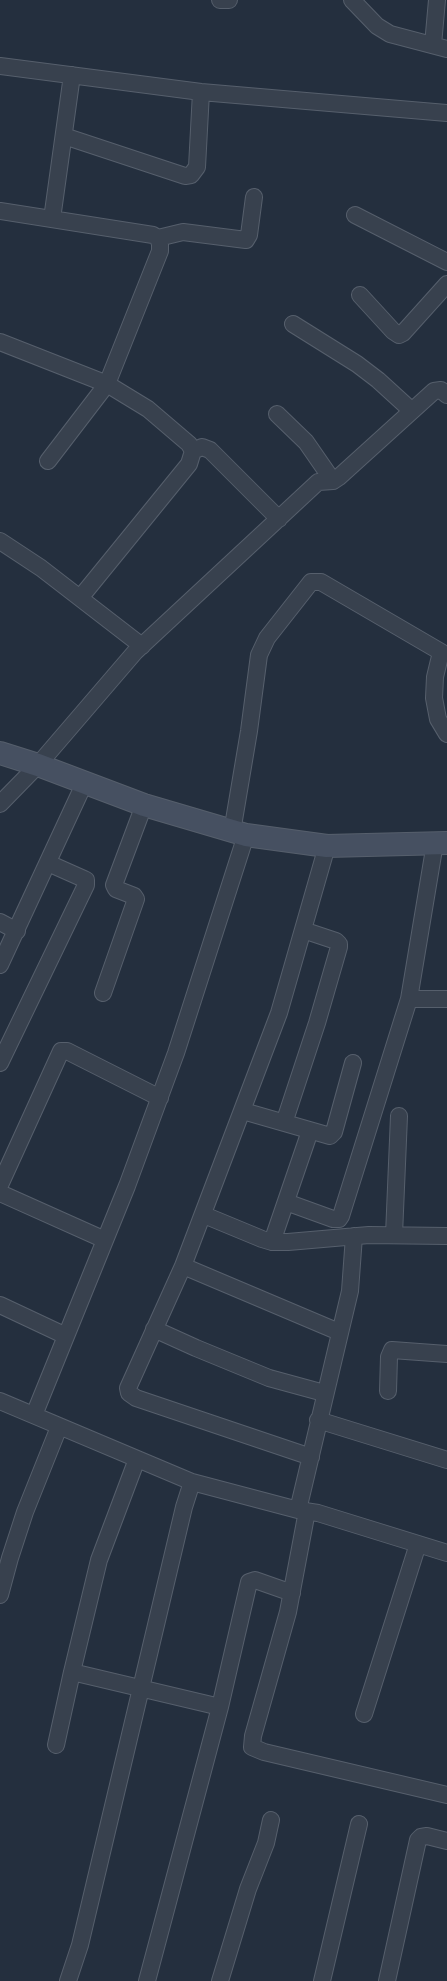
<!DOCTYPE html>
<style>
body{margin:0}
canvas{display:block;background:#242f3e}
</style>
<canvas width="447" height="1981"></canvas>
<script>
const context = document.querySelector('canvas').getContext('2d');
context.lineJoin = 'round';
function toPath(rows) {
  const path = new Path2D();
  for (const r of rows) {
    path.moveTo(r[0], r[1]);
    for (let i = 2; i < r.length; i += 2) path.lineTo(r[i], r[i + 1]);
  }
  return path;
}
function strokePath(path, color, width, dash) {
  context.strokeStyle = color;
  context.lineWidth = width;
  context.lineCap = dash ? 'butt' : 'round';
  context.setLineDash(dash || []);
  context.stroke(path);
}
const street = toPath([
 [220,0,229,0],
 [352,0,377,26,390,34,447,49],
 [433,45,437,0],
 [0,66,201,92,447,113],
 [64,136,185,176,191,175,197,167,201,92],
 [0,211,153,235,158,238,160,244,160,251,107,384,48,461],
 [355,215,447,262],
 [52,219,72,75],
 [158,238,183,232,246,240,249,235,254,197],
 [360,295,393,331,399,335,403,333,447,284],
 [293,324,357,364,378,380,412,411],
 [0,342,107,384,148,409,189,444,193,451,189,464,80,598],
 [277,414,306,442,333,481],
 [193,451,202,447,210,450,279,519],
 [0,541,41,568,142,646],
 [0,804,38,765,135,652,318,482,333,481,339,477,434,391,441,390,447,395],
 [232,832,249,731,259,655,267,638,311,582,321,582,441,652,435,677,434,698,438,719,447,734],
 [435,843,409,999,447,999],
 [0,922,17,931],
 [0,965,84,784],
 [103,993,136,899,134,896,116,889,114,885,144,805],
 [0,1063,86,885,86,880,84,879,48,863],
 [243,1111,330,1136,334,1132,353,1063],
 [284,1123,317,1023,339,947,339,944,336,941,303,930],
 [0,1185,61,1051,67,1051,160,1098],
 [0,1193,105,1240],
 [286,1202,333,1219,339,1219,341,1216,409,999],
 [204,1215,262,1239,272,1242,288,1242,369,1235,447,1236],
 [394,1235,399,1116],
 [272,1242,310,1131],
 [183,1266,339,1332],
 [0,1305,66,1336],
 [154,1329,196,1348,269,1378,324,1393],
 [388,1391,389,1357,392,1350,447,1354],
 [0,1401,192,1482,298,1510,318,1513,447,1553],
 [34,1415,127,1186,176,1053,246,835],
 [318,1420,447,1460],
 [311,1457,136,1398,129,1393,128,1388,183,1266,279,1013,327,846],
 [137,1459,99,1560,72,1672,220,1707,147,1981],
 [298,1510,350,1291,354,1236],
 [307,1511,288,1612,253,1736,252,1747,264,1752,447,1795],
 [0,1595,10,1558,25,1512,59,1427],
 [220,1707,249,1582,255,1580,292,1593],
 [364,1714,418,1544],
 [56,1745,72,1672],
 [68,1981,80,1945,184,1507,192,1482],
 [220,1981,248,1889,266,1843,271,1820],
 [322,1981,359,1824],
 [387,1981,418,1840,421,1837,427,1836,447,1841]
]);
const secondary = toPath([
 [0,753,38,765,144,805,246,835,327,846,447,843]
]);
strokePath(street, '#565f6c', 18);
strokePath(secondary, '#565f6c', 24);
strokePath(street, '#38414e', 16);
strokePath(secondary, '#465061', 22);
</script>
